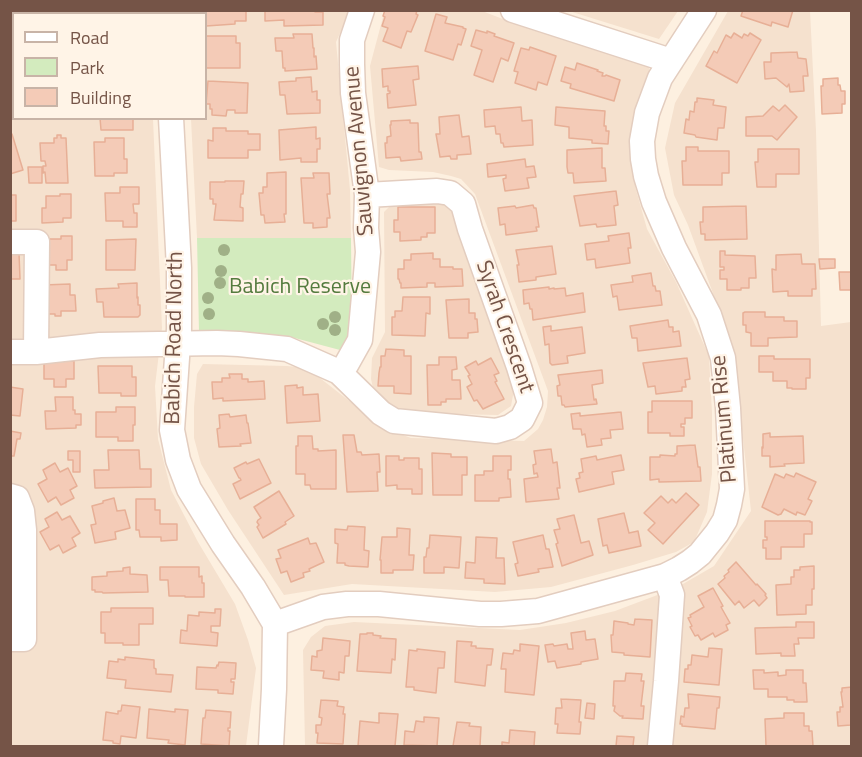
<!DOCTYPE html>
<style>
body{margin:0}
#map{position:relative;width:862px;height:757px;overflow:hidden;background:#fdf0e0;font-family:"Titillium Web",sans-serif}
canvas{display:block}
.frame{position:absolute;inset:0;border:12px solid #755447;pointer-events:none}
.legend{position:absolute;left:12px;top:12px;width:195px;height:108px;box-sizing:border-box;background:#fff4e7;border:2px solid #c8b4a7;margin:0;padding:8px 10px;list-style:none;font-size:18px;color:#755447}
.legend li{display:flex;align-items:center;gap:12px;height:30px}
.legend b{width:30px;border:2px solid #c8b4a7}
</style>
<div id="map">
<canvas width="862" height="757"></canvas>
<div class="frame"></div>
<ul class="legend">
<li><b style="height:8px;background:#fff"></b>Road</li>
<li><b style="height:16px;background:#d3ebbe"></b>Park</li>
<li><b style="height:16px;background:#f4cbb7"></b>Building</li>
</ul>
</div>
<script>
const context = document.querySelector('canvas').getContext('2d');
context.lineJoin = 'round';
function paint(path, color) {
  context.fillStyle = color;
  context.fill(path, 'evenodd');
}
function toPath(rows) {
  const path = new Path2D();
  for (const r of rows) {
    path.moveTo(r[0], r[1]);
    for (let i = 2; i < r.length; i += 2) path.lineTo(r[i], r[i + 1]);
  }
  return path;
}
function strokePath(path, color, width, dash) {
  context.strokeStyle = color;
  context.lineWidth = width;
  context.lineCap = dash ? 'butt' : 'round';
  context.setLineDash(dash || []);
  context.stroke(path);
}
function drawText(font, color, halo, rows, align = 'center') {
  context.font = font + ' "Titillium Web",sans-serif';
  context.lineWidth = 4.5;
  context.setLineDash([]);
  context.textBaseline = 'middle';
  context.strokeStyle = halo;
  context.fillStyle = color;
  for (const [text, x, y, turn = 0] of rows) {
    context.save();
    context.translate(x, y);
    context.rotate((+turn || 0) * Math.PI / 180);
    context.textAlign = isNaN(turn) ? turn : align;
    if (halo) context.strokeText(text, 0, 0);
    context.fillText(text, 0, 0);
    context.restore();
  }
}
paint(toPath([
 [186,11,350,11,336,42,350,190,351,238,197,238,191,119,206,118,206,14,186,13],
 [386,11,482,11,508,21,649,64,650,84,634,135,635,186,647,229,676,282,709,356,712,413,712,474,707,512,694,542,676,552,633,565,551,587,495,592,352,584,284,595,228,510,201,464,194,438,194,407,197,374,203,364,287,366,307,368,384,428,411,438,524,441,538,429,543,420,547,407,548,391,475,194,461,179,451,176,433,172,389,170,379,167,370,66,383,17],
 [569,11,678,11,659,39],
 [728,11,810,11,816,131,821,326,851,322,851,746,305,746,303,650,311,637,325,626,354,622,520,630,566,623,615,611,676,588,714,566,751,511,733,348,688,225,674,195,665,148,675,103],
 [13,73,14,118,153,119,162,328,155,386,158,439,171,490,198,542,235,604,248,640,256,668,246,746,11,746,10,79],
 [396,203,442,204,450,206,456,210,514,390,511,406,498,415,405,413,380,398,373,388,371,379,372,358,385,332,384,212,392,204]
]), '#f5e1ce');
paint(toPath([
 [197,238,351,238,352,335,340,350,291,337,199,332]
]), '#d3ebbe');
const building = toPath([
 [204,10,246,10,246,21,235,21,235,24,206,26,206,14,204,14,204,10],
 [265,10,315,10,315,12,323,12,323,25,284,26,284,20,265,21,265,10],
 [385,10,417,10,416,14,418,15,411,32,407,31,401,48,383,41,388,28,382,26,385,17,383,16,385,10],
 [743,10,793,10,788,27,772,22,771,26,741,16,743,10],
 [436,14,447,17,445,23,463,27,463,28,466,29,461,45,458,44,453,60,425,51,436,14],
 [476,30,487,33,487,31,495,34,494,36,514,43,508,61,501,58,493,82,474,75,482,50,471,46,476,30],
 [734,33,742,38,744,34,748,36,750,33,761,40,737,83,706,66,714,51,717,53,726,35,731,38,734,33],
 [293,34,312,34,313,48,314,48,314,57,316,56,317,69,285,71,285,68,283,68,282,51,276,51,275,38,294,38,293,34],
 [206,36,236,36,236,43,240,43,240,68,206,68,206,36],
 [530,47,556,56,547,85,538,82,536,90,515,83,518,72,514,71,521,48,529,50,530,47],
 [797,52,798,58,806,59,808,76,803,76,804,91,790,92,789,84,787,87,776,78,765,79,764,62,771,62,771,53,797,52],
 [577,63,598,70,597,71,603,73,602,76,605,76,606,75,620,80,614,101,570,88,571,84,561,81,565,67,575,70,577,63],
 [418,66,419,79,413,80,416,105,388,108,387,94,390,93,390,91,388,91,388,86,383,87,382,69,418,66],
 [311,77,312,92,317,91,317,100,320,100,320,113,287,114,285,95,280,95,279,82,296,81,296,78,311,77],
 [838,78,838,85,840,85,841,91,845,91,845,104,842,104,842,113,822,114,821,86,823,86,823,79,838,78],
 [208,81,248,83,247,113,235,113,235,110,227,110,226,116,212,115,212,109,210,109,210,104,206,104,208,81],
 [697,98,714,100,713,105,726,107,724,128,718,128,717,140,696,137,695,135,684,133,686,119,689,120,690,111,694,112,695,102,697,102,697,98],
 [785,105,797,117,777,140,772,136,746,136,746,117,763,116,773,106,779,111,785,105],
 [521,107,522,121,532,120,533,145,504,147,503,143,501,143,500,134,496,134,495,126,485,127,484,110,521,107],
 [556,107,605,111,604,126,606,126,606,131,609,131,608,144,592,143,592,140,569,138,569,127,555,125,556,107],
 [459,115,462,137,469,136,471,154,457,155,457,159,451,159,450,156,440,157,436,134,440,134,439,117,459,115],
 [100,118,133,118,133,130,101,130,100,118],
 [410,120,410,123,418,123,419,152,421,152,422,159,401,161,400,157,386,158,385,143,387,143,387,137,391,136,390,125,391,125,391,121,410,120],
 [316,127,316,139,320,138,320,149,317,149,317,162,301,162,301,158,280,160,279,130,316,127],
 [213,128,226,128,226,131,248,131,248,134,260,134,260,150,248,150,248,158,208,158,208,140,213,141,213,128],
 [10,134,12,134,23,170,10,174,10,134],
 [57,135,61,135,61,138,66,138,68,183,46,183,45,172,43,173,43,166,46,166,45,161,41,161,40,143,54,143,54,138,57,138,57,135],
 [105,138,124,138,124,159,127,159,127,173,114,173,114,176,95,176,94,142,105,142,105,138],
 [686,147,698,147,698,151,729,151,729,173,722,173,722,185,683,185,682,161,686,161,686,147],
 [602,148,602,168,605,168,606,181,574,183,573,173,568,173,567,167,567,150,602,148],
 [758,149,799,149,799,174,776,174,776,187,757,187,755,162,758,162,758,149],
 [525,159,526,167,534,166,536,177,527,178,529,188,505,191,503,179,506,178,506,175,488,177,487,164,525,159],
 [28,167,42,167,42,183,29,183,28,167],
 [286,172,286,214,284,214,285,222,265,223,264,215,261,215,259,193,263,193,263,187,267,187,267,173,286,172],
 [313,173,329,173,330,194,327,194,330,218,327,218,327,227,313,228,313,223,304,223,301,178,314,178,313,173],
 [225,181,244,181,243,194,241,194,240,207,243,208,243,221,214,220,216,204,213,204,213,199,210,199,210,182,225,182,225,181],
 [120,187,139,187,139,204,133,204,134,213,137,213,137,227,123,227,123,221,106,221,105,193,120,193,120,187],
 [616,191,618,205,614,206,616,225,597,227,596,224,580,226,574,196,616,191],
 [60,194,71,194,71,218,63,218,63,222,42,223,42,208,46,208,46,196,60,196,60,194],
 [10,195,16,195,16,221,10,221,10,195],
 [533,205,534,208,536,208,539,227,536,227,537,231,506,235,505,224,500,225,498,208,515,206,516,208,533,205],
 [746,206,747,239,705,240,705,234,701,234,700,222,703,222,703,207,746,206],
 [398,207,435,207,435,233,427,233,427,237,421,237,421,240,400,241,400,232,394,232,394,220,398,220,398,207],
 [629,233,631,248,628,248,630,263,596,268,595,259,587,260,585,244,609,241,608,236,629,233],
 [61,236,72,236,72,260,67,260,67,270,56,270,56,265,43,265,47,239,61,239,61,236],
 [136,239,135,270,106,270,106,240,136,239],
 [552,246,556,274,536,277,536,280,519,282,517,265,519,265,516,250,552,246],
 [720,251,725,251,725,255,755,256,756,278,749,278,749,288,741,288,741,290,727,290,727,279,720,279,720,270,724,270,724,267,720,267,720,251],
 [10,253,19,253,20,279,10,279,10,253],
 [433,253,433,259,440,259,440,267,453,267,453,269,462,269,463,286,435,287,435,283,427,283,427,287,401,288,401,283,400,283,399,279,398,279,398,269,404,269,404,260,411,260,411,254,433,253],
 [801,254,802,264,815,264,816,289,812,289,812,296,788,296,788,291,773,292,772,269,776,270,776,255,801,254],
 [819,259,835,259,835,268,820,269,819,259],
 [839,272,852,272,852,290,840,290,839,272],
 [651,273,653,286,655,286,656,291,660,291,662,305,619,310,617,296,613,297,611,285,633,282,632,276,651,273],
 [137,283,137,298,138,297,138,305,140,305,140,315,138,317,104,317,103,302,97,302,96,289,119,288,118,284,137,283],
 [70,284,70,295,75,295,76,311,61,311,61,316,55,316,55,314,46,314,43,285,70,284],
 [549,287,549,289,554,288,554,289,565,288,566,296,583,293,585,312,533,320,532,309,530,309,529,303,524,304,523,290,549,287],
 [403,297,430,297,430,314,426,313,425,336,392,335,392,317,395,317,395,311,402,311,403,297],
 [469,299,469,313,475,313,475,319,477,319,478,332,468,333,468,338,449,338,446,300,469,299],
 [745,312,765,312,765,317,784,317,784,321,797,321,797,337,768,338,768,346,751,346,751,333,746,332,746,325,743,325,743,313,745,312],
 [668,320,669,327,673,327,673,332,679,331,681,346,638,351,637,338,632,338,630,326,668,320],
 [551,326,551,331,582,327,585,353,567,356,568,363,552,365,550,363,549,344,545,345,543,327,551,326],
 [386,349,404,350,404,356,411,356,411,394,394,393,394,386,378,386,379,373,380,367,381,367,381,356,385,356,386,349],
 [759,356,774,356,774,359,810,359,810,378,806,378,806,389,792,389,792,388,787,388,787,381,773,381,773,372,759,372,759,356],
 [439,357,456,357,457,369,452,370,452,380,460,380,461,399,446,399,446,402,441,402,441,405,428,405,427,365,439,365,439,357],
 [491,358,499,373,494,375,497,381,495,382,504,399,483,409,477,400,474,401,467,387,472,384,468,376,470,375,465,367,476,361,478,365,491,358],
 [687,358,690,379,685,380,686,387,682,387,682,391,656,394,655,386,648,387,643,363,687,358],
 [44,361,74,361,74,379,66,379,66,387,54,387,54,379,44,379,44,361],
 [98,366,132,366,132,377,136,377,136,396,121,396,121,393,99,393,98,366],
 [602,370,603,383,592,385,594,400,596,399,597,404,565,407,564,405,562,405,561,396,558,396,557,386,560,385,558,375,602,370],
 [229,374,242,374,242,379,248,379,248,382,264,381,265,399,223,401,223,398,213,399,212,382,222,382,222,378,230,378,229,374],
 [297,385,297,388,303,387,303,395,318,394,320,421,287,423,285,386,297,385],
 [10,387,23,389,20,416,10,415,10,387],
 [55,397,73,397,73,410,75,410,75,414,81,414,81,425,76,425,76,428,46,429,45,411,56,411,55,397],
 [652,401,692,401,692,418,685,418,685,424,681,424,681,427,684,427,684,436,670,436,670,433,648,433,648,412,652,412,652,401],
 [116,407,135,407,135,425,133,425,133,441,118,441,118,437,96,437,96,412,116,412,116,407],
 [621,412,623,429,610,430,611,438,601,439,602,445,587,447,585,434,582,435,581,429,573,429,571,414,580,413,580,416,621,412],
 [229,414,230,417,246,415,247,423,248,423,251,443,240,444,241,446,219,447,217,429,220,428,219,415,229,414],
 [10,431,21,433,20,439,17,439,14,456,10,456,10,431],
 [770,433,770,437,803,436,804,463,784,464,785,466,770,467,770,456,762,456,762,447,763,448,763,434,770,433],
 [343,435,354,435,357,452,361,452,362,455,379,454,380,472,377,472,378,491,347,492,343,435],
 [298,436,312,436,313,449,318,449,318,451,336,450,336,489,311,489,310,485,305,485,305,474,296,474,296,446,298,446,298,436],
 [695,445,698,467,700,467,701,481,659,482,659,479,650,480,650,457,660,457,660,455,675,456,675,454,677,454,677,446,695,445],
 [551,449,553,463,557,462,560,488,557,488,559,499,526,502,524,479,538,477,537,473,534,474,533,465,536,464,534,451,551,449],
 [108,450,139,450,140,469,151,469,151,487,95,488,94,470,109,470,108,450],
 [68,451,80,451,80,472,73,472,73,460,68,460,68,451],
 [432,453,451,454,451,457,467,457,467,475,462,475,462,495,433,495,432,453],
 [621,455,624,470,612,472,614,484,579,492,576,479,580,478,579,473,583,472,581,459,596,456,597,460,621,455],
 [386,456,399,456,399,460,404,460,404,458,419,458,419,469,422,469,422,494,412,494,412,489,397,489,397,485,386,486,386,456],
 [493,456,511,456,511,470,508,470,508,479,510,479,511,497,499,498,499,501,475,501,475,475,484,475,484,471,493,471,493,456],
 [259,459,271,483,240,499,233,484,241,480,240,478,239,478,234,468,246,462,247,464,259,459],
 [55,463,60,472,68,468,77,486,70,490,74,498,61,505,56,497,48,502,38,484,47,479,43,470,55,463],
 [796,473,816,482,808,499,812,501,805,515,797,512,796,515,784,509,781,514,778,515,762,507,775,474,784,478,786,474,794,477,796,473],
 [279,491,294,516,285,522,286,524,263,538,257,527,259,525,257,522,258,520,261,518,254,507,279,491],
 [686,493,699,505,663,544,648,530,655,523,644,513,661,496,668,503,672,499,676,503,686,493],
 [114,498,117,511,125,510,130,528,115,532,116,539,95,543,91,525,96,524,92,506,103,503,103,501,114,498],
 [136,499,155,499,155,510,160,510,160,524,177,524,177,540,161,541,161,537,140,537,139,530,136,530,136,499],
 [57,512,62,520,70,516,80,533,72,538,76,546,63,553,59,545,50,550,40,532,49,527,45,519,57,512],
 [624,513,629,533,638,531,641,546,609,553,607,545,603,546,598,519,624,513],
 [574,515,581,543,589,541,593,555,562,566,556,544,558,543,554,530,560,529,557,519,574,515],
 [765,521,810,521,810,522,812,522,812,534,804,534,804,547,781,547,781,559,766,559,766,548,763,548,763,540,767,540,767,537,765,537,765,521],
 [348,526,365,527,364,550,369,551,368,567,349,566,345,565,345,563,337,563,338,544,335,543,335,529,347,530,348,526],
 [397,528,410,529,409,555,414,555,413,570,393,570,393,573,381,573,381,560,380,560,382,537,397,537,397,528],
 [430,535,461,537,459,568,444,567,444,573,424,573,424,557,426,557,427,548,429,548,430,535],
 [543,535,546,549,549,549,553,567,538,569,539,572,518,576,515,564,518,563,513,542,543,535],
 [476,537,497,538,496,558,504,558,505,584,484,583,484,579,465,578,466,562,475,563,476,537],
 [308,538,310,544,316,543,324,562,309,569,310,571,303,573,304,577,291,582,287,571,281,573,276,559,281,558,278,550,308,538],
 [736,562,756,585,757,584,766,594,765,595,767,598,759,606,754,600,744,608,739,601,735,605,718,584,725,578,724,576,729,572,728,570,736,562],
 [814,566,814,589,812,589,812,605,806,605,806,614,777,615,776,585,791,584,791,577,794,577,794,570,800,570,800,567,814,566],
 [130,567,130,574,147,575,148,592,103,593,102,592,95,592,95,590,92,590,92,577,107,576,107,572,123,571,123,568,130,567],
 [160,567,199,567,199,577,202,576,202,583,204,583,204,597,185,597,185,596,169,596,168,580,160,580,160,567],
 [713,588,723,606,721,607,730,623,726,625,728,630,715,637,713,633,701,640,698,635,695,636,690,627,692,626,688,618,691,617,690,615,704,607,698,596,713,588],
 [111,608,153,608,153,624,139,624,139,645,123,645,123,643,105,643,105,633,101,633,101,612,111,612,111,608],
 [215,609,221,609,220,626,211,626,211,632,218,633,217,646,180,643,181,630,187,631,188,615,199,616,199,612,215,613,215,609],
 [635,619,652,620,650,657,624,655,624,653,612,652,611,635,613,635,614,621,628,623,628,624,634,625,635,619],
 [796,622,814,622,814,638,798,638,799,644,794,644,795,656,781,656,781,653,756,654,755,628,796,627,796,622],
 [585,631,586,640,595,639,598,659,581,662,581,664,557,668,555,661,548,662,545,645,553,644,554,646,567,644,568,649,573,649,571,633,585,631],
 [367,633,373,633,373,635,381,636,380,638,396,639,395,660,392,659,391,673,357,671,360,634,367,634,367,633],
 [323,638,350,641,349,656,345,656,344,673,339,672,339,680,323,678,324,671,311,670,312,656,317,657,317,651,322,650,323,638],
 [457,641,472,642,471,646,476,646,476,648,493,649,491,665,487,665,485,686,455,682,457,641],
 [520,644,539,646,534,695,505,692,506,669,501,669,503,653,513,654,514,650,520,651,520,644],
 [709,648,722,649,719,685,684,682,685,669,688,669,688,665,691,665,692,655,708,657,709,648],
 [417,649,445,652,444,668,438,668,436,693,414,690,414,687,406,687,409,650,417,651,417,649],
 [125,657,154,660,154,668,156,669,156,674,173,675,171,692,125,688,126,680,107,678,109,661,118,662,118,659,125,660,125,657],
 [219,662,236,663,235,679,231,679,231,682,234,682,233,694,218,693,218,690,196,689,197,667,216,668,217,665,218,666,219,662],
 [753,670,764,670,764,673,778,672,778,676,786,675,786,670,803,670,803,683,806,683,807,702,794,702,794,700,787,700,787,697,768,697,768,689,754,689,753,670],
 [626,673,642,674,641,681,644,681,641,706,644,706,643,719,622,718,623,716,620,716,614,711,615,706,613,706,614,681,625,681,626,673],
 [852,687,851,725,838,726,837,712,840,712,840,707,843,707,841,692,842,692,842,688,852,687],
 [688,694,720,697,719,708,717,708,715,729,682,726,682,724,680,724,681,716,684,717,685,708,689,708,688,694],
 [561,699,581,700,579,722,581,722,580,734,557,733,558,724,555,724,556,708,562,708,561,699],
 [321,700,338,701,337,706,344,707,343,714,345,714,343,744,317,743,318,733,316,733,316,725,321,725,322,718,319,717,321,700],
 [587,703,595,704,594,719,585,718,587,703],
 [122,705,140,707,136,738,121,736,120,744,113,743,113,741,103,740,106,712,118,714,118,711,121,711,122,705],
 [149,709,175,712,175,709,188,710,185,745,168,743,169,740,147,738,149,709],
 [206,710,231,712,230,728,228,728,228,731,230,731,229,746,201,744,203,718,205,718,206,710],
 [379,713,398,714,395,746,358,746,360,721,379,723,379,713],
 [784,713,804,713,804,726,809,726,809,731,812,731,813,746,766,746,765,719,784,718,784,713],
 [424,717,439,718,437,746,404,745,405,731,414,732,416,721,424,722,424,717],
 [457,722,470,723,469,726,481,727,480,746,453,746,457,722],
 [510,730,535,732,534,746,502,746,502,742,509,743,510,730],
 [617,736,634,737,633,746,616,746,617,736]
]);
paint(building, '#f4cbb7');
strokePath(building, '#e7af96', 1.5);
const minor = toPath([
 [77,10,90,14],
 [166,10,166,14],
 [513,10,671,61],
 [28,14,29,10],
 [10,59,14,52],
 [171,118,179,268,179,329,172,430,178,460,189,489,223,544,253,587,275,624,274,689,271,746],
 [10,242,37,242,36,352],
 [10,352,36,352,100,345,217,343,239,344,287,349,339,372,346,365,360,340,368,252,366,228,367,195,353,93,352,64,352,40,362,10],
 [339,372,381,413,394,421,496,431,510,427,522,419,530,403,519,367,470,229,463,204,450,193,437,191,367,195],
 [10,496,17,498,22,511,24,530,24,639,10,639],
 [275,624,323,607,347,604,379,604,480,614,501,614,538,611,665,576,679,569,690,562,700,554,717,533,725,520,729,505,732,489,728,408,723,358,709,315,674,248,654,202,646,176,643,159,642,141,647,113,660,78,704,10],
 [660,746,666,681,672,595,665,576]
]);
strokePath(minor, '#e3cdbf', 27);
strokePath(minor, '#fff', 24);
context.fillStyle = '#a0b087';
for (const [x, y] of [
 [224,250],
 [221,271],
 [220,283],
 [208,298],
 [209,314],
 [335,317],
 [323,324],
 [335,330]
]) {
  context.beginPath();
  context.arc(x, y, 6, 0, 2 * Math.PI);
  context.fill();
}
drawText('22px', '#755447', '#fff4e7', [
 ["Sauvignon Avenue",360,151,-95],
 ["Syrah Crescent",504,327,71],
 ["Babich Road North",175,338,-89],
 ["Platinum Rise",725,419,-95]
]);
drawText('22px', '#547b3e', '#fff4e7', [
 ["Babich Reserve",300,288]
]);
</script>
